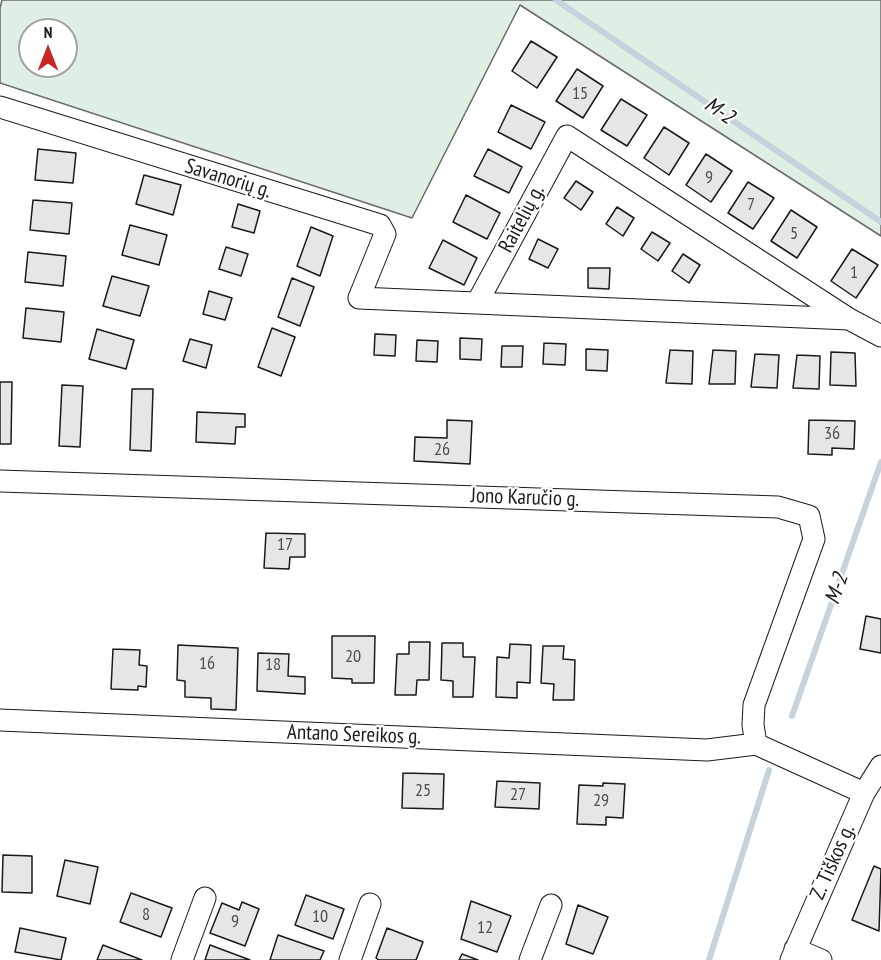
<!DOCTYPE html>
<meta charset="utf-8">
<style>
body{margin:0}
#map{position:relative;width:881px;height:960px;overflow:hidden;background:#fff;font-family:"PT Sans Narrow",sans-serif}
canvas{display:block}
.north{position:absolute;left:18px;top:18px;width:60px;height:60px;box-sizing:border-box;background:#fff;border:2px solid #a3a3a3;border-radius:50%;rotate:0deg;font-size:16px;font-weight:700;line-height:24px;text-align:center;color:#1a1a1a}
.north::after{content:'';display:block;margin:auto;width:21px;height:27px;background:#c62828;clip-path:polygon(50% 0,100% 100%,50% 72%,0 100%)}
</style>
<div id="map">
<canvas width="881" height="960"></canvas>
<div class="north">N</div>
</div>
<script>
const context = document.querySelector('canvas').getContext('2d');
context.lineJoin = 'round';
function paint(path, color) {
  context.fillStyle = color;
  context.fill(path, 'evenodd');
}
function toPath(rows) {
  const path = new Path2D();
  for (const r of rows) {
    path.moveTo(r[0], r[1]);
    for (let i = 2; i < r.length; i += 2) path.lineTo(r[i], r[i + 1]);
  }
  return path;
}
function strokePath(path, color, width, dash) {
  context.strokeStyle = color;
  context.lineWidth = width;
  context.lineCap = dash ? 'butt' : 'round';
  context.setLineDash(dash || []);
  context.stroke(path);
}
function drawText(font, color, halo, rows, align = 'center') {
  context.font = font + ' "PT Sans Narrow",sans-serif';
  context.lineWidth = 4.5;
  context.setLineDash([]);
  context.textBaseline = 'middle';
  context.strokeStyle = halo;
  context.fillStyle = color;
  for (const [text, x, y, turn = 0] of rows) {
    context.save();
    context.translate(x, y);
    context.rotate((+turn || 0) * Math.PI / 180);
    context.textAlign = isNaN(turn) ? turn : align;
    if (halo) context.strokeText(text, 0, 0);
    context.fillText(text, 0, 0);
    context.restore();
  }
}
const green = toPath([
 [2,0,881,0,881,236,520,5,412,218,0,83,0,8,2,0],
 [30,30,66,30,66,66,30,66,30,30]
]);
paint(green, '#e0efe3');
strokePath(green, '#6a6a6a', 1.5);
strokePath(toPath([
 [556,0,881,222],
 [792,716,881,462],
 [709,960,769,770]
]), '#c6d2dc', 6);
const building = toPath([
 [531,41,557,57,537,88,512,71,531,41],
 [577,69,603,86,583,118,556,101,577,69],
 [621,99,647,115,627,146,601,130,621,99],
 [511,105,545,122,531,149,498,132,511,105],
 [664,127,689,143,669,175,644,158,664,127],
 [38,149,76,153,73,183,35,180,38,149],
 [488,149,522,167,509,193,474,176,488,149],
 [706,154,732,171,711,202,686,185,706,154],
 [144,175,181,185,173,215,136,204,144,175],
 [576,181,593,192,581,210,564,198,576,181],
 [748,182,774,198,753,229,728,213,748,182],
 [466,195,500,213,487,239,453,222,466,195],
 [33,200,72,203,69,234,30,230,33,200],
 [238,204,260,211,254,233,232,227,238,204],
 [617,207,634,218,623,236,606,224,617,207],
 [791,210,817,227,797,258,771,241,791,210],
 [130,225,167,235,159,265,122,255,130,225],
 [311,227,333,236,320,276,297,266,311,227],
 [652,232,670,243,658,261,641,249,652,232],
 [538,239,558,249,548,268,529,259,538,239],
 [443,240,477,258,464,285,429,268,443,240],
 [226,247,248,254,241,276,219,269,226,247],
 [852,249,878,265,856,298,831,281,852,249],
 [28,252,66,256,63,286,25,282,28,252],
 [683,254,700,265,689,283,672,271,683,254],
 [588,268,610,268,609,289,588,288,588,268],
 [112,276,149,286,140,316,103,306,112,276],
 [292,278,314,287,300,326,278,317,292,278],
 [209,291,232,298,225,320,203,314,209,291],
 [26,308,64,312,61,342,23,338,26,308],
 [272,328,295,337,281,376,258,367,272,328],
 [97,329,134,340,126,369,89,359,97,329],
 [375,334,396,335,395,356,374,355,375,334],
 [460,338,482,339,481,360,460,359,460,338],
 [190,339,212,345,206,368,183,361,190,339],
 [417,340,438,341,437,362,416,361,417,340],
 [544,343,566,344,565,365,543,364,544,343],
 [502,346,523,346,522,367,501,367,502,346],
 [586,349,608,350,607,371,586,370,586,349],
 [670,350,693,351,692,384,666,383,670,350],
 [713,350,736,351,735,384,709,384,713,350],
 [831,352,855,353,856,386,830,385,831,352],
 [755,354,779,355,777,388,751,387,755,354],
 [797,355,820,356,819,389,793,388,797,355],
 [0,382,12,382,11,444,0,444,0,382],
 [62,385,83,386,80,447,59,446,62,385],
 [132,389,153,389,151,451,130,450,132,389],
 [197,412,245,414,245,427,236,427,235,444,196,442,197,412],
 [447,420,472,421,470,464,414,461,415,437,447,438,447,420],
 [809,420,855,421,854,449,832,448,832,455,808,454,809,420],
 [266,533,305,534,305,557,290,557,289,569,264,568,266,533],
 [866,616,881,619,881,653,860,649,866,616],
 [332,636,375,636,374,683,352,683,352,679,332,678,332,636],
 [409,642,430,642,429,680,417,680,416,695,395,695,397,654,409,654,409,642],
 [442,643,463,643,463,657,475,657,473,697,453,697,453,681,441,680,442,643],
 [510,644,531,645,530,683,517,682,517,698,496,697,497,657,509,658,510,644],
 [178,645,238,648,236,710,211,709,211,698,185,697,185,681,177,680,178,645],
 [543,646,564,646,563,659,575,660,574,700,553,700,554,684,541,683,543,646],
 [113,649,140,650,139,665,147,666,146,687,138,686,138,690,111,689,113,649],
 [258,653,289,654,288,676,305,677,305,694,257,691,258,653],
 [403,773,444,774,443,809,402,808,403,773],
 [497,781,540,783,539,809,495,807,497,781],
 [603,783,625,784,623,818,606,817,606,825,577,824,579,785,603,786,603,783],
 [3,855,32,856,32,893,2,892,3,855],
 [65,860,98,867,90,904,57,896,65,860],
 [874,866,881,869,879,931,852,920,874,866],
 [131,893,172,908,161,937,120,922,131,893],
 [306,895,344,909,333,939,295,925,306,895],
 [471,901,511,916,497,952,461,939,471,901],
 [242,902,259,909,245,946,210,933,222,903,239,910,242,902],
 [578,905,608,917,593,954,566,944,578,905],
 [20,928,66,938,61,960,15,952,20,928],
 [387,928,423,942,416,960,379,960,376,958,387,928],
 [278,935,324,951,320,960,270,960,278,935],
 [103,945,142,960,97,960,103,945],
 [210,945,250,960,205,960,210,945],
 [462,954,478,960,459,960,462,954]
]);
paint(building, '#e6e6e6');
strokePath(building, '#1a1a1a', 1.5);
const minor = toPath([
 [0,107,380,225,385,234,359,298,849,319],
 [477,303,567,136,849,319,881,336],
 [0,481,778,507,809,516,814,539,754,705,753,725,756,744],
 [0,720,707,750,756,744,864,793],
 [795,949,821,960],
 [182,960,205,898],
 [350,960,370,904],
 [530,960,551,905],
 [791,960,864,793,881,766]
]);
strokePath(minor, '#1a1a1a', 23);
strokePath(minor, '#fff', 21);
drawText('18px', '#4d4d4d', null, [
 ["15",580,94],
 ["9",709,178],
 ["7",751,205],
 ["5",794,234],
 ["1",854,273],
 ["36",832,434],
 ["26",442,450],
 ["17",285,545],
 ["20",353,657],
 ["16",207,664],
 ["18",273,665],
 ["25",423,791],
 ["27",518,795],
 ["29",601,801],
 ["8",146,915],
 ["10",320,917],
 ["9",235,922],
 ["12",485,928]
]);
drawText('21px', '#1a1a1a', '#fff', [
 ["Savanorių g.",228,179,17],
 ["Raitelių g.",522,219,-62],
 ["Jono Karučio g.",525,498,2],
 ["Antano Sereikos g.",354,735,2],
 ["Z. Tiškos g.",833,862,-66]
]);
drawText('italic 22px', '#1a1a1a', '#fff', [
 ["M-2",719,111,34],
 ["M-2",837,589,-71]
]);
</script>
